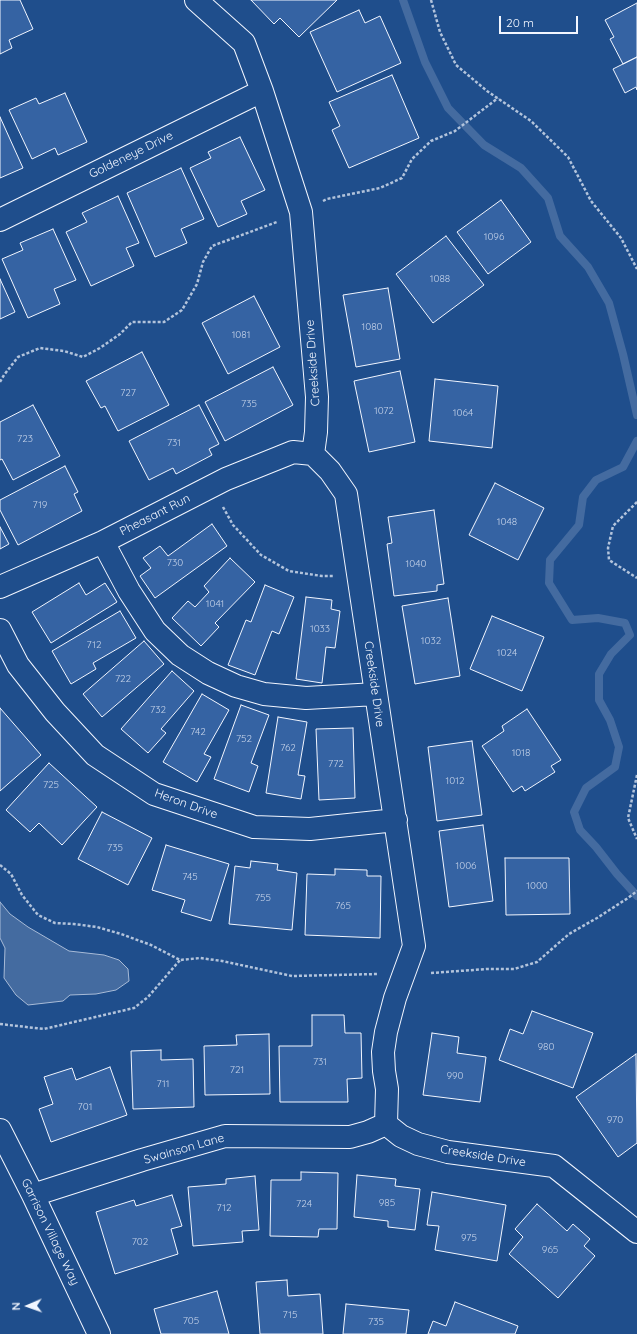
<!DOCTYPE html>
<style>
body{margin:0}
#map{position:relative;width:637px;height:1334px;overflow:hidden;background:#1f4e8c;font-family:Quicksand,sans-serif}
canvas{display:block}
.north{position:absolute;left:8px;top:1286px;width:40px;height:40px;-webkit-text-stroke:3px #1f4e8c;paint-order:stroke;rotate:268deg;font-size:11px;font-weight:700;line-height:16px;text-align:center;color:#f2f6ff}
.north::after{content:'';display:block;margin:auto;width:14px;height:18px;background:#f2f6ff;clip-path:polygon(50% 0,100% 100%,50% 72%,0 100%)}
.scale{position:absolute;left:499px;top:16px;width:79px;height:18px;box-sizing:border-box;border:2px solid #f2f6ff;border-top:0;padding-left:5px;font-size:12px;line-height:14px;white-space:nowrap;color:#f2f6ff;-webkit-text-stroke:3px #1f4e8c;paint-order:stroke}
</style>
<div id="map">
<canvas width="637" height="1334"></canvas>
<div class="north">N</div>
<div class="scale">20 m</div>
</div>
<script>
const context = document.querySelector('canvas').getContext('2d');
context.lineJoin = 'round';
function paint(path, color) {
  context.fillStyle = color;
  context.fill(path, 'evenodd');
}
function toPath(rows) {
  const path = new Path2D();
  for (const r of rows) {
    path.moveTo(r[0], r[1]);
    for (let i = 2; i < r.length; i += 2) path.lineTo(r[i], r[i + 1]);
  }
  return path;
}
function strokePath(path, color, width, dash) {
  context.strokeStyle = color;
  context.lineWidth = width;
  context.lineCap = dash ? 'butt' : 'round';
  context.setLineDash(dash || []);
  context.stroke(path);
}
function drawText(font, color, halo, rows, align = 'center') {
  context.font = font + ' Quicksand,sans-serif';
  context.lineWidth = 3;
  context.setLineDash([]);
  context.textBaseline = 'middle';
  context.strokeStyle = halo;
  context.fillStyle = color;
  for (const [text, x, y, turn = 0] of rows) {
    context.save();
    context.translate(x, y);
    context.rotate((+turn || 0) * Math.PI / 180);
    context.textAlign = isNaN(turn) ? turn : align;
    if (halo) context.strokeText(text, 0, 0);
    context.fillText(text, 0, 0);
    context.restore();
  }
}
const water = toPath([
 [0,902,10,914,28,927,69,951,104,955,119,960,128,969,129,981,116,990,96,994,70,995,63,1001,28,1005,16,995,4,978,5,948,0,938,0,902]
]);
paint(water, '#446ba0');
strokePath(water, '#a8bbd7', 1);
strokePath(toPath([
 [403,0,425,62,448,108,484,145,521,168,548,198,560,236,588,267,609,303,623,354,637,415],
 [637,441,623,467,596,480,583,497,579,525,550,560,549,583,572,620,598,618,625,623,630,635,611,654,599,674,599,700,610,720,619,747,615,767,586,788,574,812,580,830,596,847,617,874,637,896]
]), '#446ba0', 8);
const building = toPath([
 [0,0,20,0,33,29,9,40,12,48,0,54,0,0],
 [251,0,337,0,299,37,280,18,274,24,251,0],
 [637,3,637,57,623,64,610,39,614,37,605,20,637,3],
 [359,10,365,23,380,16,401,63,337,92,310,32,359,10],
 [637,57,637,90,636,87,625,93,613,69,637,57],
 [392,75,419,138,349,168,332,130,340,126,329,102,392,75],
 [65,93,87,142,58,155,55,148,32,159,9,110,36,98,39,104,65,93],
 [0,117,23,168,0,178,0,117],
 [240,137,265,190,241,201,247,214,218,227,190,168,211,158,208,152,240,137],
 [181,168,204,219,181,229,187,243,155,257,127,193,181,168],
 [118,196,139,243,126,248,134,266,91,286,66,232,87,222,82,213,118,196],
 [501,200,531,242,488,274,457,232,501,200],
 [53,229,76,280,54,289,60,304,28,318,2,259,23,250,20,243,53,229],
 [446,236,484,285,433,323,396,274,446,236],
 [0,279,15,312,0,319,0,279],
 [388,288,400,359,356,367,343,295,388,288],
 [254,296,280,347,228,374,202,323,254,296],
 [142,352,169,405,118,431,105,406,101,408,86,381,142,352],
 [273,367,293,405,225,441,205,402,273,367],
 [400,371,415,442,369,452,354,381,400,371],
 [435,379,498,386,492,448,429,441,435,379],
 [33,405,60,456,13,480,2,459,0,460,0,422,33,405],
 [199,405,219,444,209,449,212,455,176,474,173,468,149,480,129,441,199,405],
 [65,466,78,492,74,494,82,511,18,545,0,510,0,500,65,466],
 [495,483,544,508,518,560,469,535,495,483],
 [434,510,444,584,437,585,437,591,394,596,387,544,392,543,388,517,434,510],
 [212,524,227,546,155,598,140,576,151,568,143,558,160,546,168,556,212,524],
 [0,527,9,544,0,549,0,527],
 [230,558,255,582,215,623,219,627,201,646,172,618,188,601,195,607,209,592,204,586,230,558],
 [79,583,86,595,105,583,117,602,51,643,32,612,79,583],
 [265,585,294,597,279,634,272,631,255,675,228,665,246,620,251,622,265,585],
 [306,597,332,600,331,609,340,611,335,648,326,647,322,683,296,679,306,597],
 [448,598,460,676,415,684,402,606,448,598],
 [120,611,136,638,93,663,96,669,71,684,52,651,120,611],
 [492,616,544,637,522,691,470,669,492,616],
 [144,641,164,664,102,717,83,694,144,641],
 [172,671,194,691,161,729,166,733,148,753,121,729,172,671],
 [202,694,229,710,204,754,211,757,197,782,163,762,202,694],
 [241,705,269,715,251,763,258,766,249,792,214,779,241,705],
 [0,708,41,755,0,791,0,708],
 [527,709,561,760,551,766,555,772,525,791,522,786,513,792,482,746,504,731,502,726,527,709],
 [278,717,307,722,298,775,305,776,301,799,266,793,278,717],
 [353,728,355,798,319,800,316,729,353,728],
 [472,741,482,815,437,821,428,747,472,741],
 [49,763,97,807,62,845,39,823,30,832,6,810,49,763],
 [102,812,152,838,128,885,78,859,102,812],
 [483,825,493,901,449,907,439,831,483,825],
 [166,845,229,864,211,921,181,912,185,900,152,890,166,845],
 [505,858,569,858,570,914,506,915,505,858],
 [251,861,278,864,277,870,297,873,292,930,229,924,235,866,250,868,251,861],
 [335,869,367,870,367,876,381,876,380,938,305,935,307,874,335,875,335,869],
 [532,1011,593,1033,573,1088,499,1060,510,1029,523,1034,532,1011],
 [312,1015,344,1015,345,1033,361,1033,362,1078,347,1079,348,1102,280,1102,279,1046,312,1046,312,1015],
 [432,1033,459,1037,457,1053,486,1057,480,1102,423,1095,432,1033],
 [269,1034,270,1094,205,1095,204,1046,237,1045,236,1035,269,1034],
 [161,1050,161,1060,193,1059,194,1107,133,1109,131,1051,161,1050],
 [636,1054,637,1143,618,1157,576,1097,636,1054],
 [110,1067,127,1115,51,1142,39,1109,53,1104,44,1077,72,1068,76,1080,110,1067],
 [301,1172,338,1173,337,1229,319,1229,318,1237,270,1236,271,1180,301,1180,301,1172],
 [357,1175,396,1179,395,1186,420,1189,415,1230,388,1227,388,1221,354,1217,357,1175],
 [255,1176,259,1230,242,1231,243,1242,193,1246,188,1187,226,1184,226,1179,255,1176],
 [432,1192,506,1205,497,1261,435,1250,439,1226,427,1225,432,1192],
 [172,1195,182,1226,171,1229,178,1254,115,1274,96,1212,134,1200,136,1206,172,1195],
 [537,1204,567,1231,573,1224,590,1239,584,1246,595,1256,558,1298,509,1254,523,1237,515,1229,537,1204],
 [287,1280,288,1296,320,1294,323,1334,260,1334,256,1282,287,1280],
 [217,1291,229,1334,161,1334,154,1309,217,1291],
 [455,1302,518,1326,515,1334,428,1334,433,1321,446,1326,455,1302],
 [346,1304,409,1310,406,1334,343,1334,346,1304]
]);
paint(building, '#3563a3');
strokePath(building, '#f2f6ff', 1);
const street = toPath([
 [196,0,244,43,262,91,301,212,317,397,316,432,313,454,330,471,346,494,414,946,395,998,386,1032,383,1052,384,1071,387,1089,386,1124,401,1136,418,1144,448,1152,554,1166,637,1232],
 [0,220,262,91],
 [103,542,129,591,155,631,180,655,208,673,236,686,264,694,306,698,376,694],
 [0,587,103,542,226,479,293,452,313,454],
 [0,630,18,665,55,712,95,755,154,794,254,827,310,829,396,820],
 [0,1130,33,1195,99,1334],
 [33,1195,142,1160,225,1136,350,1137,368,1132,386,1124]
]);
strokePath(street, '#f2f6ff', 24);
strokePath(toPath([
 [431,0,440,32,456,65,487,91,531,121,568,157,591,201,621,238,637,269],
 [323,201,327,199,380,188,402,178,412,159,431,141,455,131,498,98],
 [0,382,4,375,18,357,40,348,64,351,83,357,100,348,120,334,132,322,164,322,182,310,197,284,203,262,212,246,277,222],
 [637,502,613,526,608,548,609,560,637,578],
 [223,507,233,525,261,555,289,571,322,576,334,576],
 [637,775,628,818,637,839],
 [0,865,11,874,22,895,38,915,55,923,74,924,97,927,121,934,151,945,180,960,200,958,222,961,292,976,378,974],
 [431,973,487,969,514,969,537,962,569,934,597,918,628,898,637,891],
 [0,1024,44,1029,134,1008,148,997,180,960]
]), '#b3c4dc', 2.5, [3, 2]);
strokePath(street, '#1f4e8c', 22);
drawText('10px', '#c3d1e8', null, [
 ["1096",494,237],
 ["1088",440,279],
 ["1080",372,327],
 ["1081",241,335],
 ["727",128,393],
 ["735",249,404],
 ["1072",384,411],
 ["1064",463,413],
 ["723",25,439],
 ["731",174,443],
 ["719",40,505],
 ["1048",507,522],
 ["730",175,563],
 ["1040",416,564],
 ["1041",215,604],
 ["1033",320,629],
 ["1032",431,641],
 ["712",94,645],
 ["1024",507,653],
 ["722",123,679],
 ["732",158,710],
 ["742",198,732],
 ["752",244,739],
 ["762",288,748],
 ["1018",521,753],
 ["772",336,764],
 ["1012",455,781],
 ["725",51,785],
 ["735",115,848],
 ["1006",466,866],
 ["745",190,877],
 ["1000",537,886],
 ["755",263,898],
 ["765",343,906],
 ["980",546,1047],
 ["731",320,1062],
 ["721",237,1070],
 ["990",455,1076],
 ["711",163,1084],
 ["701",85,1107],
 ["970",615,1120],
 ["985",387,1203],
 ["724",304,1204],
 ["712",224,1208],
 ["975",469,1238],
 ["702",140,1242],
 ["965",550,1250],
 ["715",290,1315],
 ["705",191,1321],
 ["735",376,1322]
]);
drawText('12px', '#f2f6ff', '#1f4e8c', [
 ["Goldeneye Drive",131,155,-26],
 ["Creekside Drive",313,363,-94],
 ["Pheasant Run",155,515,-27],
 ["Creekside Drive",374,684,82],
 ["Heron Drive",186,804,20],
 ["Swainson Lane",184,1149,-16],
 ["Creekside Drive",483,1156,9],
 ["Garrison Village Way",50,1232,64]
]);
</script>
